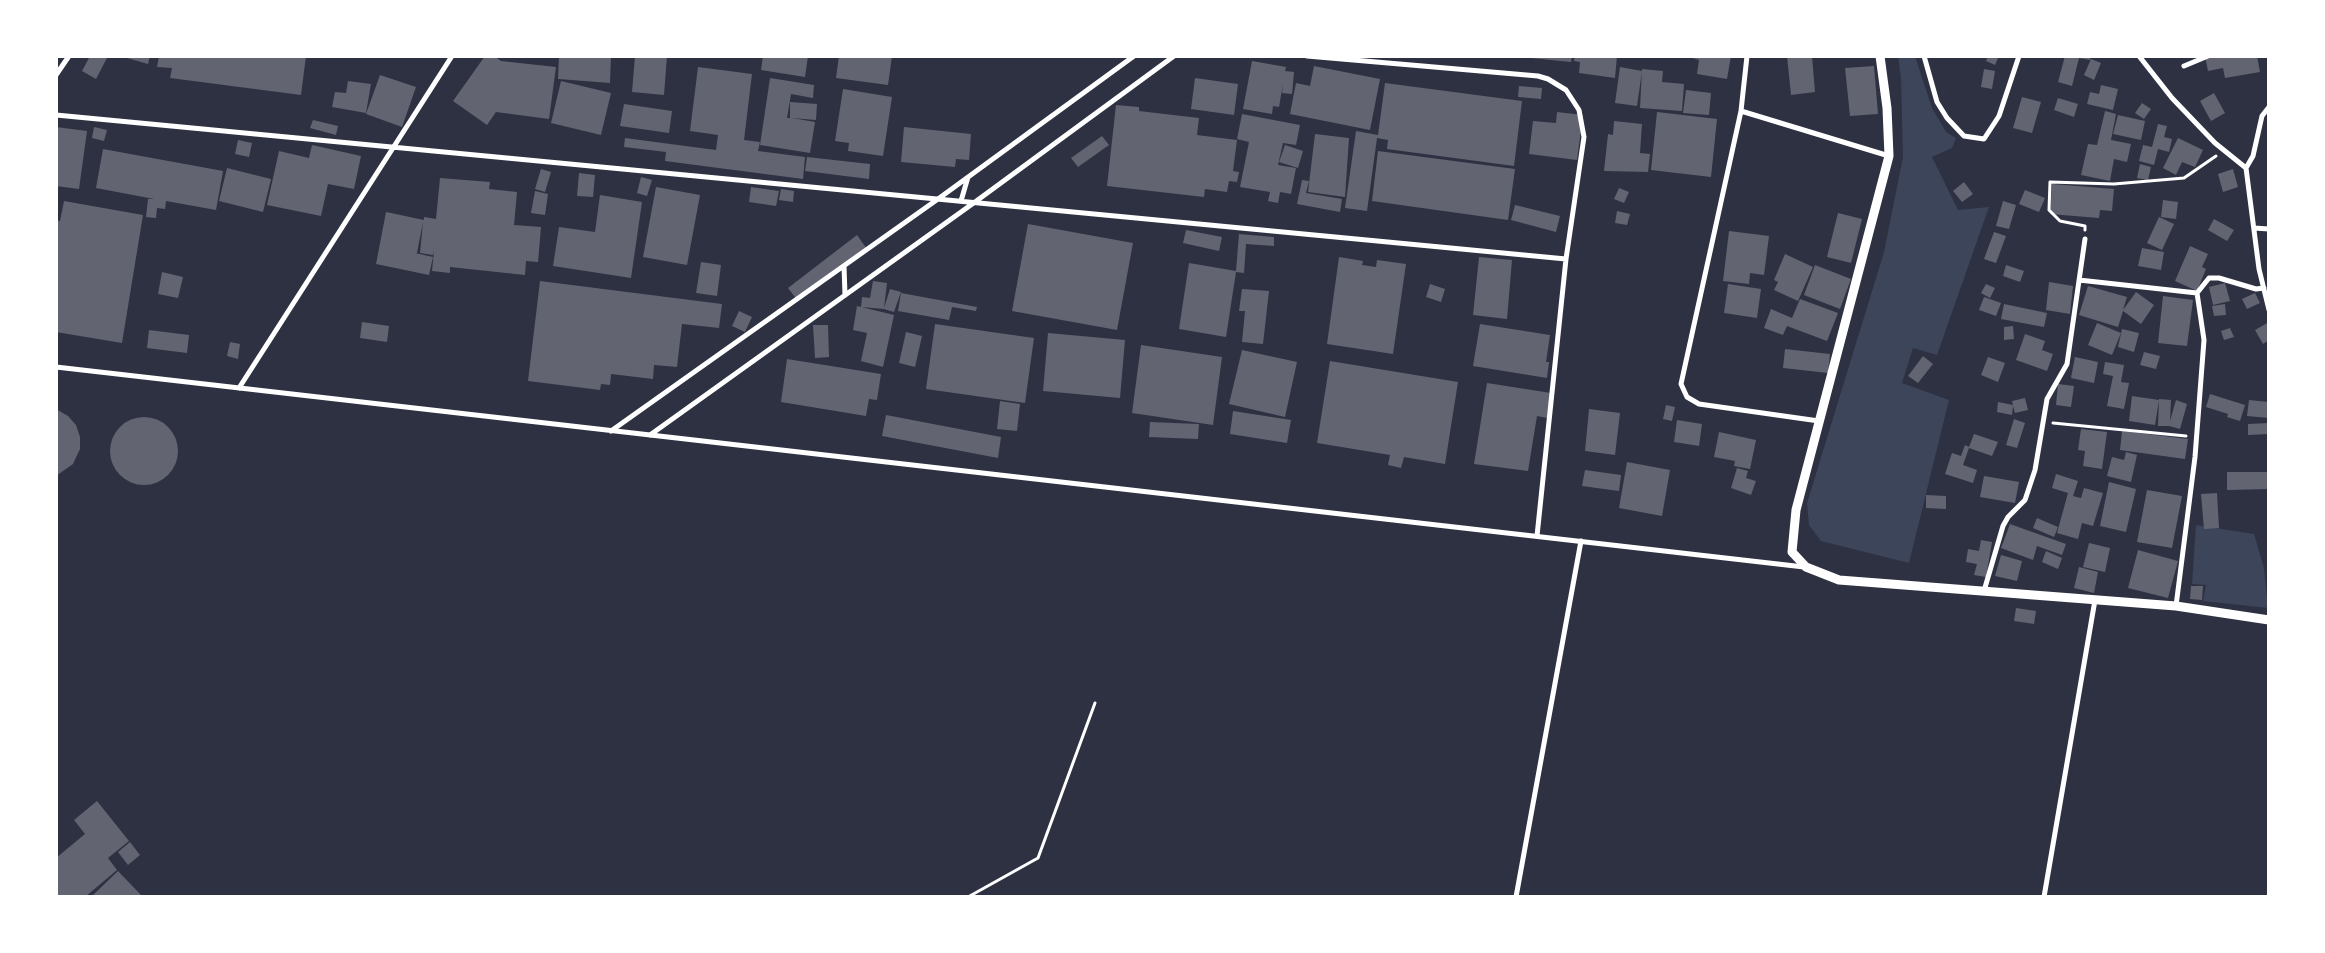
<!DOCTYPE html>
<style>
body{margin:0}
#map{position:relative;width:2325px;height:953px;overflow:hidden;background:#2d3142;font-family:"Space Grotesk",sans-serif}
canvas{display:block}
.frame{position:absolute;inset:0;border:58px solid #fff;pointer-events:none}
</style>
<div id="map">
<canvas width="2325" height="953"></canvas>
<div class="frame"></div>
</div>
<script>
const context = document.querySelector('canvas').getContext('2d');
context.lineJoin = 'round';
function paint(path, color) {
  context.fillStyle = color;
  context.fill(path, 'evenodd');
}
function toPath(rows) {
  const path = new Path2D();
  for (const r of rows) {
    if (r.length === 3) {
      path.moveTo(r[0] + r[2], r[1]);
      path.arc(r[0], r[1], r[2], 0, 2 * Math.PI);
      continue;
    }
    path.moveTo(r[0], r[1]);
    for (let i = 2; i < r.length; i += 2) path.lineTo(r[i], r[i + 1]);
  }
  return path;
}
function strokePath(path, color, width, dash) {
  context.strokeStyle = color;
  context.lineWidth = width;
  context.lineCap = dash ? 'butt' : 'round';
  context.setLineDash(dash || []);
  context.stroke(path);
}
paint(toPath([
 [1898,56,1915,56,1932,108,1946,132,1956,138,1952,148,1932,157,1958,210,1989,207,1937,355,1913,348,1902,383,1949,400,1909,563,1821,541,1809,525,1807,503,1884,252,1903,157,1901,78],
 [2196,525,2254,534,2264,568,2268,608,2203,601,2206,585,2192,584]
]), '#3c4559');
paint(toPath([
 [90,56,108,56,96,79,82,71],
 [120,56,150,56,148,64],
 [159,56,306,56,301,95,170,78,172,68,157,67],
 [485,56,494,56,501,61,556,67,549,119,496,112,487,125,453,101],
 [559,56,611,56,610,83,558,79],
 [635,56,667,56,664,95,632,92],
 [763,56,808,56,805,77,761,70],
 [839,56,892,56,888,85,836,78],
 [1531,56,1572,56,1571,62,1531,58],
 [1575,56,1617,56,1615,78,1579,73,1580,62,1574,61],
 [1686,56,1731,56,1727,79,1697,74,1699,60],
 [1787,56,1812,56,1815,92,1791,95],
 [1988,56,1999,56,1995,65,1986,61],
 [2065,56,2091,56,2090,60,2079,58,2072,86,2058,82],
 [2205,56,2257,56,2260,72,2225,78,2223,68,2208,71],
 [2091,59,2101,63,2094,80,2084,75],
 [1252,61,1286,67,1285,71,1294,72,1292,94,1282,93,1283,84,1279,107,1273,106,1272,114,1243,109],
 [1314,66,1380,79,1370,130,1290,114,1296,83,1310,86],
 [1874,66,1878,114,1850,116,1845,68],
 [698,67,752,74,744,140,760,142,758,151,805,157,803,179,665,161,666,152,624,147,625,138,716,150,718,135,690,131],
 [1620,67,1642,71,1637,106,1615,103],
 [1642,69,1663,71,1662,82,1684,84,1682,111,1640,108],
 [1984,69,1995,71,1992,89,1981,87],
 [380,75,416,87,402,127,366,114],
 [770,78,814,85,813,98,791,94,787,118,790,118,790,102,817,104,816,120,792,118,815,122,810,153,760,145],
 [1195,78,1238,84,1234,115,1191,109],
 [348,81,371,84,366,113,332,107,335,92,346,93],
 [561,81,611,93,601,135,551,123],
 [1385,83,1522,101,1514,166,1387,149,1388,140,1377,138,1367,211,1345,208,1356,131,1378,135],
 [2101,85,2118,89,2113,110,2087,104,2090,92,2099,94],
 [1519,86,1542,88,1541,99,1518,97],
 [843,89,892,97,883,156,848,151,849,143,835,141],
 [1686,90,1711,93,1709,115,1683,113],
 [2214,93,2225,113,2211,121,2200,101],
 [2022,97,2041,102,2032,133,2013,128],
 [2058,98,2078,104,2074,117,2054,110],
 [2142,103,2151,109,2144,119,2135,113],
 [624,104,672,111,669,133,620,126],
 [1116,105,1139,107,1139,111,1199,118,1197,135,1237,140,1233,171,1239,172,1237,182,1229,181,1227,192,1205,189,1204,197,1107,186],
 [2105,111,2116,114,2111,140,2131,144,2127,162,2114,159,2110,181,2081,175,2088,144,2097,145],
 [1557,112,1583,115,1577,160,1529,154,1533,121,1556,123],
 [1657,112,1717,119,1711,177,1651,170],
 [1242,114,1300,125,1296,145,1283,143,1278,165,1296,168,1291,194,1280,192,1278,203,1268,201,1270,192,1240,187,1249,142,1237,139],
 [2118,115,2145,121,2141,140,2113,134],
 [313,120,338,126,336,135,310,128],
 [1614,121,1642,124,1640,153,1650,154,1648,172,1604,171,1608,134,1613,135],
 [2158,124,2167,126,2164,137,2172,139,2169,152,2158,149,2154,165,2139,161,2143,145,2152,147],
 [56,127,87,131,79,189,56,186],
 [94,127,107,130,104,141,92,138],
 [904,127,971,134,969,160,956,159,955,167,901,162],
 [1315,134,1349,138,1345,197,1308,192],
 [1102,136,1109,145,1078,167,1071,158],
 [2178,138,2203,150,2195,167,2182,162,2176,175,2163,168],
 [238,140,252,143,249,157,235,154],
 [312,145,361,156,354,189,328,184,321,216,267,205,279,151,309,158],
 [1285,145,1303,151,1298,168,1279,162],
 [103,149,223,171,216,210,166,201,165,209,157,208,156,218,146,217,148,199,154,199,96,188],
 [1378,151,1515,169,1508,220,1372,201],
 [807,157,870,164,869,179,805,171],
 [2140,164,2151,167,2148,180,2137,178],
 [227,168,271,179,263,212,219,201],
 [541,169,551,172,545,192,535,189],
 [2233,169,2238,187,2223,192,2218,174],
 [579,173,595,175,593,197,577,196],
 [641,177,652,180,647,196,637,193],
 [440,178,490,182,489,189,517,192,514,225,541,227,538,262,526,261,525,275,450,267,450,273,432,271,434,251,433,255,420,253,423,222,417,253,415,253,433,257,429,275,376,264,386,212,424,220,424,217,436,219],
 [1302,180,1309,181,1306,193,1342,199,1340,212,1297,204],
 [1964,182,1973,194,1962,202,1953,191],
 [2052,184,2114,189,2112,211,2100,210,2099,218,2050,214],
 [656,187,700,195,687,265,643,257],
 [751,187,779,191,776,206,749,202],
 [1619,188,1629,192,1624,203,1614,199],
 [781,189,794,191,793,202,779,200],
 [2025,190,2045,198,2039,212,2019,204],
 [535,191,548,194,545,215,531,213],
 [600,195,642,202,631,278,553,266,559,227,595,232],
 [2163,200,2178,202,2176,219,2161,217],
 [64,201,143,215,122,343,56,332,56,220,60,221],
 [2003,201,2016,205,2009,229,1996,226],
 [1515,205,1560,216,1556,232,1511,220],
 [1617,211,1630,214,1627,225,1615,223],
 [1838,213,1862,219,1851,263,1827,257],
 [2159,217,2174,224,2162,250,2147,243],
 [2214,219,2234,230,2227,241,2208,230],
 [1028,224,1133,243,1117,330,1012,311],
 [1186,230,1222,237,1219,251,1183,243],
 [1729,231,1769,236,1764,275,1750,273,1749,284,1723,281],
 [1994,232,2006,236,1996,263,1984,259],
 [1239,234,1274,237,1274,246,1246,244,1244,273,1236,272,1226,337,1179,329,1189,263,1236,271],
 [857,235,867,249,798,301,788,288],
 [2190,246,2208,254,2202,267,2206,269,2197,291,2175,281],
 [2142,248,2164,252,2161,270,2138,266],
 [1785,254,1813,267,1798,301,1774,290,1778,282,1774,280],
 [1339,257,1363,261,1362,265,1376,267,1377,260,1406,264,1393,354,1327,344],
 [1479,257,1512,260,1507,319,1473,315],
 [701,262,721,265,717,296,696,293],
 [1815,265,1851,279,1840,309,1804,295],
 [2006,265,2024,271,2020,282,2003,276],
 [162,272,183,277,178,298,158,294],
 [540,281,722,304,719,328,682,324,677,367,654,365,653,379,611,374,610,385,601,384,600,390,528,381],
 [873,281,887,283,884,308,890,289,901,292,894,312,884,309,861,307,862,297,870,298],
 [2049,282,2073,286,2070,314,2046,310],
 [2225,283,2230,301,2213,305,2209,287],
 [1430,284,1445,289,1441,302,1426,297],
 [1728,284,1761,289,1757,318,1724,313],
 [1986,284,1995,288,1990,298,1981,293],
 [2088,286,2127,297,2123,310,2136,292,2154,305,2141,324,2123,311,2118,327,2079,315],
 [1242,289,1269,291,1263,344,1242,342,1245,311,1239,311],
 [901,293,977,307,976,311,952,307,949,320,898,311],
 [2255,293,2260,303,2247,309,2242,299],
 [2163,296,2193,300,2187,346,2158,343],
 [1984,297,2001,303,1996,316,1979,310],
 [1800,299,1838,313,1827,341,1787,326,1783,335,1764,328,1771,309,1792,318],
 [2004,304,2047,313,2044,327,2001,319],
 [2225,304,2226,315,2214,316,2212,306],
 [857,306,894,315,883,367,861,361,867,333,853,330],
 [739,311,752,317,745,332,732,326],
 [362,322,389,326,387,342,360,338],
 [2269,322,2269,340,2263,344,2255,330],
 [2097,323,2121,333,2112,355,2088,345],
 [935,324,1034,338,1025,403,926,389],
 [1480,324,1550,335,1546,362,1549,362,1547,378,1473,366],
 [813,325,828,325,829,357,815,358],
 [2013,326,2014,339,2004,340,2004,327],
 [2230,328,2234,337,2224,340,2221,331],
 [2122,329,2139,333,2134,352,2118,347],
 [149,330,189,335,187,353,147,348],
 [906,332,922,336,915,367,899,363],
 [1048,333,1125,340,1120,398,1043,391],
 [2025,334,2045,341,2042,350,2053,354,2047,371,2016,360],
 [230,342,240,344,238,359,227,356],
 [1141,345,1222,357,1213,425,1132,413],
 [1785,349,1830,354,1828,373,1783,368],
 [1242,350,1297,362,1285,417,1229,404],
 [2144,352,2160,356,2156,369,2140,365],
 [1923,356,1933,364,1918,383,1908,376],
 [1988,357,2005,363,1998,382,1981,375],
 [2075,357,2098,362,2094,383,2071,378],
 [787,359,881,374,877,400,869,399,866,416,781,402],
 [1330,361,1458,382,1445,464,1404,457,1401,468,1388,465,1390,455,1317,443],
 [2105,362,2124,365,2121,382,2129,383,2124,409,2107,406,2113,376,2103,374],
 [1487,383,1551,393,1547,418,1537,416,1528,471,1474,464],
 [2058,384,2074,386,2071,407,2056,405],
 [2210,394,2245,405,2240,421,2227,417,2228,414,2206,407],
 [2132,396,2159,400,2155,425,2129,421],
 [2025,398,2028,410,2015,413,2013,406,2012,415,1997,412,1998,402,2013,405,2012,401],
 [2159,399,2171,400,2170,421,2176,400,2187,404,2180,429,2169,426,2158,426],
 [2249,400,2269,402,2269,418,2247,416],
 [1000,401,1020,404,1017,431,997,429],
 [1666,405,1675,407,1672,421,1663,419],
 [56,409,68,416,76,425,80,437,80,449,73,464,56,476],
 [1589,409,1620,413,1615,455,1585,451],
 [1233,411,1291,420,1287,443,1230,434],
 [886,415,1001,437,998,458,882,436],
 [144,451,34],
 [2014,419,2025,423,2017,448,2006,445],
 [1677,420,1702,424,1699,446,1674,442],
 [1150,422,1199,424,1198,439,1149,437],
 [2269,423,2269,434,2248,435,2248,424],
 [2081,429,2107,432,2102,469,2083,466,2085,451,2078,450],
 [2122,431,2188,439,2185,459,2120,450],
 [1719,432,1756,440,1750,469,1734,466,1735,461,1714,457],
 [1974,434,1998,442,1992,456,1969,448,1963,465,1977,470,1973,483,1945,474,1952,453,1961,456,1965,445,1969,447],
 [2126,452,2137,455,2131,482,2107,476,2112,457,2124,460],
 [1627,462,1670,470,1662,516,1619,508],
 [1737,468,1748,471,1746,478,1756,481,1751,495,1731,488],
 [1585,470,1621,475,1619,491,1582,486],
 [2227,472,2269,472,2269,489,2227,490],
 [2056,474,2078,481,2073,496,2081,498,2084,488,2103,493,2093,526,2082,523,2078,539,2057,533,2068,493,2052,488],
 [1984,476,2019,482,2015,503,1980,497],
 [2109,482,2136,489,2126,532,2100,526],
 [2147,490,2182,496,2172,548,2137,542],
 [2217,493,2219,528,2204,529,2201,494],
 [1926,495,1946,496,1946,509,1926,508],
 [2037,518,2058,527,2054,537,2033,528],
 [2010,524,2066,544,2062,555,2037,546,2033,560,2001,548],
 [1981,540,1992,542,1986,577,1974,575,1977,564,1966,562,1968,549,1979,551],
 [2089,543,2110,548,2105,572,2083,567],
 [2138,550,2178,561,2168,598,2128,588],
 [2046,551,2062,558,2058,569,2042,562],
 [2001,555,2022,561,2017,581,1995,576],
 [2079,567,2098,572,2094,593,2074,588],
 [2191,586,2203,586,2202,600,2190,599],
 [2016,608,2036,611,2034,624,2014,621],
 [97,801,129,841,108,858,117,870,85,897,56,897,56,858,85,834,74,820],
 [130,842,140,855,128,865,118,852],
 [118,871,141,895,140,897,91,897]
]), '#626471');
strokePath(toPath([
 [2085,230,2085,226,2060,221,2049,210,2050,182,2114,184,2184,178,2216,156],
 [2053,423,2186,436],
 [968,897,1038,858,1095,703]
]), '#fff', 3);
strokePath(toPath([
 [1307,56,1538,76,1548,79,1566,90,1579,110,1584,137,1566,259,1537,536],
 [1747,56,1741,111,1681,384,1687,397,1699,404,1819,421],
 [1924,56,1937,102,1947,118,1964,136,1984,139,1999,116,2019,56],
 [2139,56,2172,98,2215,143,2246,168],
 [2184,66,2208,56],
 [56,75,69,56],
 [2269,107,2262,116,2253,156,2246,168,2259,269,2269,310],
 [1741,111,1889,156],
 [56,115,1566,259],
 [961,201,968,177],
 [2254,228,2269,229],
 [844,266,845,295],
 [2079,280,2197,293,2209,278,2219,278,2256,289,2264,288],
 [56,367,1804,567],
 [239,388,452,56],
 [611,431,938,199,1134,56],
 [650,435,975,202,1174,56],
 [1984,591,2003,526,2008,517,2025,500,2035,470,2047,399,2067,364,2085,239],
 [2176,606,2195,457,2204,340,2197,293],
 [1516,897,1581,541],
 [2044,897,2095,600]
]), '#fff', 5);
strokePath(toPath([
 [1880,56,1887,108,1889,156,1796,510,1792,552,1806,567,1839,580,2176,606,2269,620]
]), '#fff', 9);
</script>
